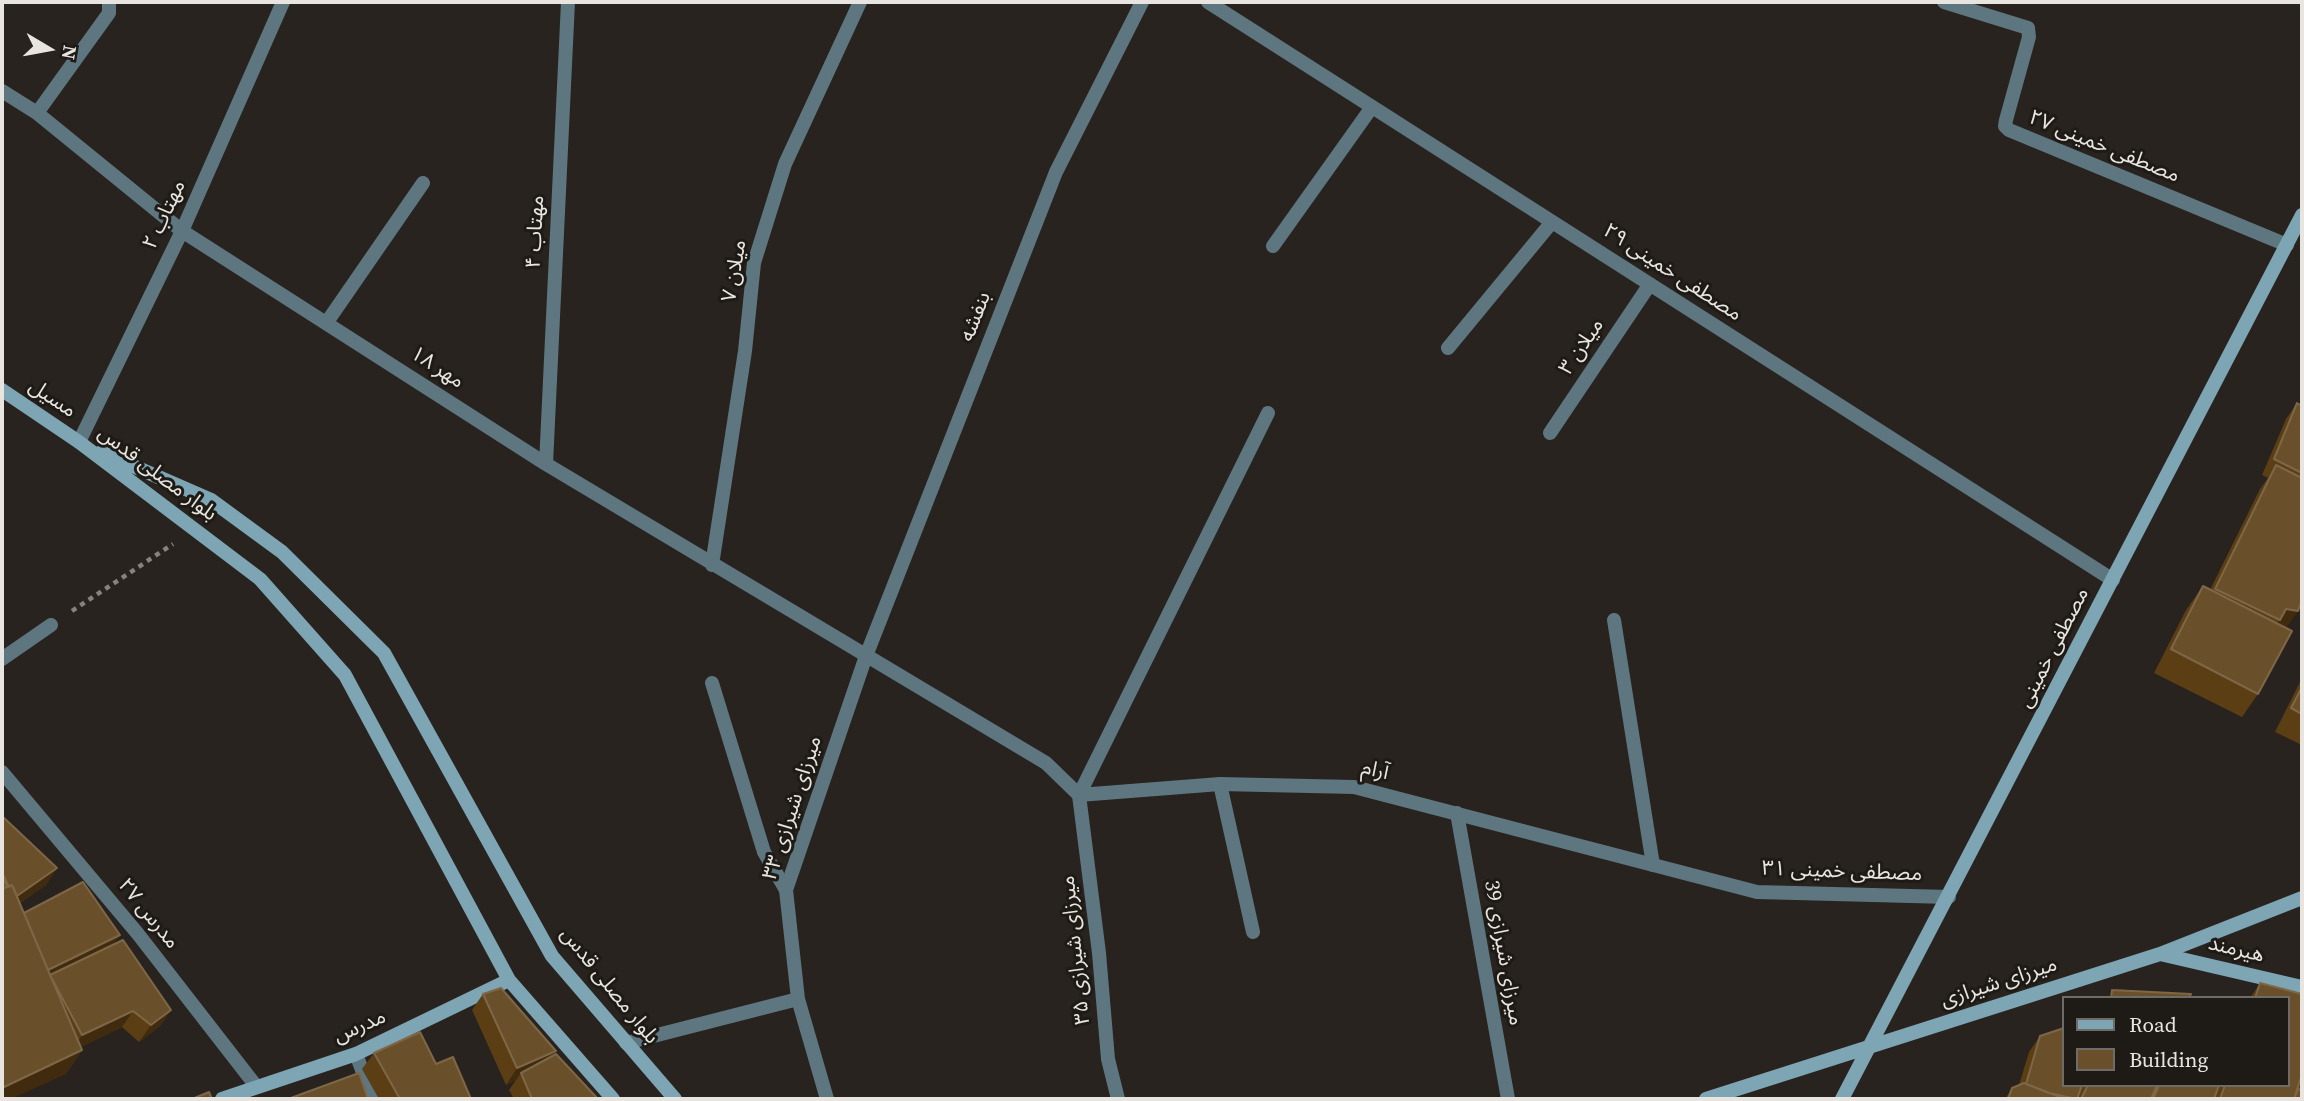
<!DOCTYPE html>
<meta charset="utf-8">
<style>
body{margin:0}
#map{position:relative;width:2304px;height:1101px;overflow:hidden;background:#28231e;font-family:"Source Serif 4",serif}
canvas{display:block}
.frame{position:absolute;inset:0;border:4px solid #e8e5e1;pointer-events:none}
.legend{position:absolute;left:2062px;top:996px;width:228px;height:91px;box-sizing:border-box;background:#1e1a15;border:2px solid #6f6b67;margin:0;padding:9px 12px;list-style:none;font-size:21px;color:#e8e5e1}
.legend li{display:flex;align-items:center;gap:14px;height:35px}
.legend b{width:35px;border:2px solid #6f6b67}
.north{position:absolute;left:14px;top:14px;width:70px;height:70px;-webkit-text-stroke:5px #1e1a15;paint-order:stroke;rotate:100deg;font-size:19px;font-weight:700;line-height:28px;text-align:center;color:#e8e5e1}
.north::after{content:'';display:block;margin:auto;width:24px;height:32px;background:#e8e5e1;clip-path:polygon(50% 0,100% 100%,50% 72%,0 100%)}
</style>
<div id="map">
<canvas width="2304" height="1101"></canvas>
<div class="frame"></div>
<ul class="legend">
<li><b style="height:9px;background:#7da5b3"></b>Road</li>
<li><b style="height:19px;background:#6a502a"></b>Building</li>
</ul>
<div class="north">N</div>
</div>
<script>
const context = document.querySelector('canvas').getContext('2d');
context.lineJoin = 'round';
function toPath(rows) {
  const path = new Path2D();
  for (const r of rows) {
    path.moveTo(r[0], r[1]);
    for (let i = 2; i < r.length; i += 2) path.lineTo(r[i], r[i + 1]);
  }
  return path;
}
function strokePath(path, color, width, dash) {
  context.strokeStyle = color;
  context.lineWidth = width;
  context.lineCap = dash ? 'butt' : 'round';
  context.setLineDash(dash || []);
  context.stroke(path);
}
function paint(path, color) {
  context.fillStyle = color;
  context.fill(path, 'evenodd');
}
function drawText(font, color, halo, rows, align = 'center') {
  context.font = font + ' "Source Serif 4","Noto Sans Arabic",serif';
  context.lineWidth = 6;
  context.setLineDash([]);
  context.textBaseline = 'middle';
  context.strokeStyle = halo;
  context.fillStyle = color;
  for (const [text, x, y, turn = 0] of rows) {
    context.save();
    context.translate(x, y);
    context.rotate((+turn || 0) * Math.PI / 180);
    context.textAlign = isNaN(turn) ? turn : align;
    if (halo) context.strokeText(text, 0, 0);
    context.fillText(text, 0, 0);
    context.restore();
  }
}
strokePath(toPath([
 [72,611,173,544]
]), '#86827d', 4.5, [5, 5]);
strokePath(toPath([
 [1614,620,1653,865],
 [712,683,764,852,786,890],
 [1220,784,1253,932],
 [1079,795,1099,953,1108,1059,1118,1099]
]), '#5e767f', 14);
strokePath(toPath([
 [1208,2,2113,580],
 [1944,2,2028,28,2029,37,2006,120,2005,126,2009,130,2287,245],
 [2,91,37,113,182,231,546,464,1046,763,1079,795],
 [37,113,109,13,109,2],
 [1273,246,1372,107],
 [327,322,423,183],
 [1448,348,1552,222],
 [1550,433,1650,284],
 [79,442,182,231,283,2],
 [546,464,568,2],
 [712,565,745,351,754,263,785,164,860,2],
 [2,659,51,625],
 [2,772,138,934,256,1086],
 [1079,795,1220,784,1354,787,1757,892,1949,897],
 [1079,795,1268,413],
 [1457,813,1508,1099],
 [626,1043,798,999],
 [356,1054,373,1099],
 [827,1099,798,999,786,890,866,656,1056,172,1142,2]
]), '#5e767f', 14);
strokePath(toPath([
 [2,390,79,442,260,579,345,675,509,980,613,1099],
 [101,452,211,500,282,552,384,653,552,956,675,1099],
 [2160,954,2302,987],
 [222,1099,356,1054,509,980],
 [1706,1099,2160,954,2302,898],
 [1842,1099,2302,215]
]), '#7da5b3', 14);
paint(toPath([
 [2297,403,2302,406,2302,600,2286,628,2258,694,2242,717,2154,673,2186,610,2203,586,2210,590,2260,489,2268,478,2262,475,2286,419],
 [2302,678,2302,745,2275,732],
 [2,816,57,868,46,885,20,903,24,913,120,935,113,944,171,1010,160,1026,139,1042,122,1027,81,1047,82,1050,66,1074,2,1099],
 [2260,983,2302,994,2302,1099,2005,1099,2012,1088,2019,1085,2029,1052,2040,1036,2064,1085,2288,1085,2288,998,2250,998],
 [483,994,552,1056,598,1099,514,1099,509,1090,516,1080,506,1085,472,1010],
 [374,1053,436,1064,471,1099,379,1099,362,1069]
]), '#5b3e14');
paint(toPath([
 [2286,609,2298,611,2282,634,2271,633],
 [57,868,46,885,3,914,14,898],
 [120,935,108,951,44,983,48,971],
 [171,1010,160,1026,139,1042,151,1025],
 [133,1011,122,1027,71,1052,82,1035],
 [82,1050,66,1074,11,1099,2,1099,2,1088],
 [556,1051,545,1067,521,1073,516,1080,506,1085,517,1068],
 [2025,1088,2077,1099,2017,1099]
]), '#402b0f');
const building = toPath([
 [2297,403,2302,406,2302,473,2274,459,2297,403],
 [2276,465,2302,478,2302,600,2298,611,2286,609,2280,620,2215,589,2276,465],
 [2203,586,2292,631,2258,694,2171,649,2203,586],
 [2302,687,2302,714,2291,708,2302,687],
 [2,816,57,868,17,896,12,885,9,887,2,872,2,816],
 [2,877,7,887,2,889,2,877],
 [83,882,120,935,48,970,24,913,83,882],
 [12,885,82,1050,2,1088,2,889,12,885],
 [123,940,171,1010,151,1025,133,1011,82,1035,50,975,123,940],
 [2260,983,2302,994,2302,1074,2294,1099,2220,1099,2225,1085,2288,1085,2288,998,2255,998,2260,983],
 [501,988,556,1051,517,1068,483,994,501,988],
 [2112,990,2191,994,2189,998,2111,998,2112,990],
 [2064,1028,2064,1085,2082,1085,2077,1099,2049,1093,2026,1084,2040,1036,2064,1028],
 [420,1032,436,1064,453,1057,471,1099,400,1099,374,1053,420,1032],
 [556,1054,598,1099,532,1099,521,1073,556,1054],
 [359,1073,368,1099,288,1099,359,1073],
 [2024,1083,2065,1099,2008,1099,2012,1088,2024,1083],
 [2088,1085,2157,1085,2151,1099,2081,1099,2088,1085],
 [2159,1085,2219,1085,2214,1099,2153,1099,2159,1085],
 [2298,1089,2302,1090,2302,1099,2294,1099,2298,1089],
 [209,1092,212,1099,192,1099,209,1092]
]);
paint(building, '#6a502a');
strokePath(building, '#7e6747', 2);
drawText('21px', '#e8e5e1', '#1e1a15', [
 ["مصطفی خمینی ۲۷",2104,147,22],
 ["مهتاب ۲",165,215,-65],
 ["مهتاب ۴",536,232,-87],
 ["میلان ۷",735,271,-80],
 ["مصطفی خمینی ۲۹",1672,273,33],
 ["بنفشه",976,317,-69],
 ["میلان ۳",1582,347,-56],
 ["مهر ۱۸",437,368,33],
 ["مسیل",52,399,34],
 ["بلوار مصلی قدس",157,474,37],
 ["مصطفی خمینی",2054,648,-63],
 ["آرام",1375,771,13],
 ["میرزای شیرازی ۳۳",793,808,-72],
 ["مصطفی خمینی ۳۱",1842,872,2],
 ["مدرس ۲۷",148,914,51],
 ["میرزای شیرازی ۳۵",1076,950,-96],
 ["هیرمند",2236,950,13],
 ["میرزای شیرازی 39",1503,953,80],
 ["میرزای شیرازی",1999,983,-18],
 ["بلوار مصلی قدس",609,986,51],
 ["مدرس",360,1027,-23]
]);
</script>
